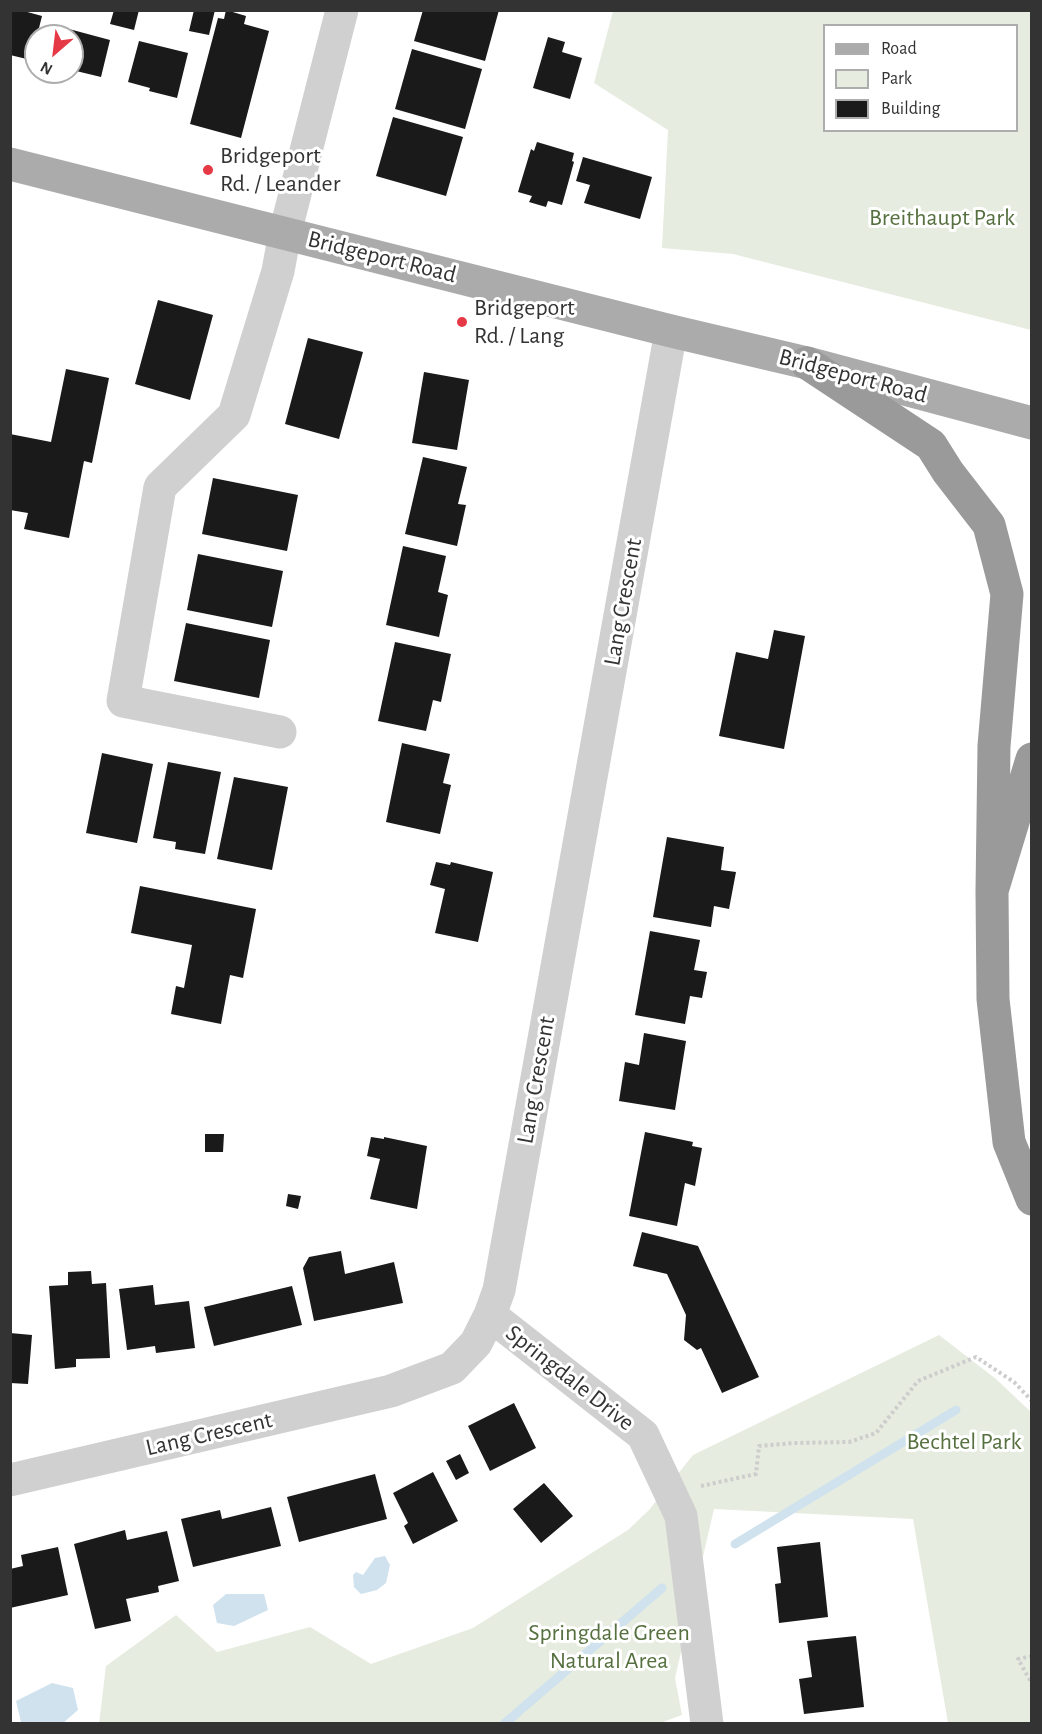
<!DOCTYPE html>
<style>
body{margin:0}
#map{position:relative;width:1042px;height:1734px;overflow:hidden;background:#fff;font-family:"Alegreya Sans",sans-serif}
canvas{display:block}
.frame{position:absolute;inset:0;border:12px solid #333;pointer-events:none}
.legend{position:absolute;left:823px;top:24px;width:195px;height:108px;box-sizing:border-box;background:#fff;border:2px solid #adadad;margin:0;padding:8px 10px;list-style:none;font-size:18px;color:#333}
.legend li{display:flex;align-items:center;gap:12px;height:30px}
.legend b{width:30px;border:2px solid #adadad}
.north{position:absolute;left:24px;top:24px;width:60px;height:60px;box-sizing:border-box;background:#fff;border:2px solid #adadad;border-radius:50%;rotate:208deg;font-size:16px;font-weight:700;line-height:24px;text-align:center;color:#333}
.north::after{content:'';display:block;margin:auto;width:21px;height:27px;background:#e63946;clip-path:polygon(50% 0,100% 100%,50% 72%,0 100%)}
</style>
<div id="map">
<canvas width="1042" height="1734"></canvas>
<div class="frame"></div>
<ul class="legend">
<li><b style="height:8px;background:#ababab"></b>Road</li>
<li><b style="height:16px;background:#e6ecdf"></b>Park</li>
<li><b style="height:16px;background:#1a1a1a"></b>Building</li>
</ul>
<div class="north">N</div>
</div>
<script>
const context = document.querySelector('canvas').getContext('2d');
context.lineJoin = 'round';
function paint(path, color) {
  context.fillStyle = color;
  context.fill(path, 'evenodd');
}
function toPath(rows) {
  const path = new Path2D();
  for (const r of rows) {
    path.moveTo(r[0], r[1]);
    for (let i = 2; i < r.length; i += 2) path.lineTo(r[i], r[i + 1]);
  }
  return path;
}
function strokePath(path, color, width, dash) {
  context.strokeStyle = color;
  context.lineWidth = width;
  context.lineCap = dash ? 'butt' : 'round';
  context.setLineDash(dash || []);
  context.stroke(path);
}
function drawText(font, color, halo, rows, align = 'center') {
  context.font = font + ' "Alegreya Sans",sans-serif';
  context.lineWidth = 6;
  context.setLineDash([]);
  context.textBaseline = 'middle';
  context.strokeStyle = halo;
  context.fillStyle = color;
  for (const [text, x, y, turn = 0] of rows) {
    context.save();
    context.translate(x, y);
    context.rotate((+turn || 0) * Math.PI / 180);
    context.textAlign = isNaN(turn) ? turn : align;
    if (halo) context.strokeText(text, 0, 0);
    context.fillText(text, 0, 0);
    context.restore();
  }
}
paint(toPath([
 [613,11,1031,11,1031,330,733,254,662,248,668,130,594,83],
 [824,26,1016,26,1016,130,824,130],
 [939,1335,996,1379,1031,1412,1031,1723,948,1723,913,1519,714,1509,675,1678,682,1715,660,1723,99,1724,106,1666,176,1615,217,1652,310,1627,371,1664,473,1628,628,1530,649,1510,693,1455]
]), '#e6ecdf');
paint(toPath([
 [385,1556,390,1565,386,1583,377,1590,361,1594,354,1587,353,1575,356,1572,363,1575,375,1558],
 [226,1594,264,1594,268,1610,234,1626,217,1623,213,1605],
 [52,1683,73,1688,78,1710,63,1723,21,1722,16,1701]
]), '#cfe2ee');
strokePath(toPath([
 [735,1544,956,1410],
 [504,1724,662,1588]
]), '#cfe2ee', 9);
paint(toPath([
 [10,10,20,10,42,16,31,60,10,55],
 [114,10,139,10,134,30,110,24],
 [194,10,215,10,209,35,189,31],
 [226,10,246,16,244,24,269,31,241,138,190,124,218,18,224,19],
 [423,10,499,10,485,61,414,41],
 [69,29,110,40,101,77,72,70,72,36,67,36],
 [548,37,565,42,562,52,582,58,570,99,533,88],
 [139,41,188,53,177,98,149,91,150,88,128,82],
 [412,49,482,69,465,129,395,109],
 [393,117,463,137,446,196,376,176],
 [537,142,574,153,572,161,574,162,562,205,548,201,546,207,529,202,532,196,518,192,531,149,534,151],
 [583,157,652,177,640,219,584,203,590,185,576,181],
 [158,300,213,315,190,400,135,384],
 [308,338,363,352,339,439,285,424],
 [66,369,109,378,92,463,84,461,69,538,24,529,28,513,10,510,10,434,51,442],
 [424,372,469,380,457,450,412,443],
 [423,457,467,467,458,504,466,505,457,546,405,534],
 [213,478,298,495,287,551,202,534],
 [403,546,446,556,438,592,448,595,439,637,386,625],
 [198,554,283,571,272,627,187,610],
 [186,623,270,640,259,698,174,681],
 [774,630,805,636,784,749,719,736,736,652,768,659],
 [395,642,451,654,441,702,433,700,426,731,378,721],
 [402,743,450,754,443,783,451,785,440,834,386,822],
 [102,753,153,764,137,843,86,833],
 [168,762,221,772,205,854,175,849,176,842,153,838],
 [234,777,288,787,272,870,217,859],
 [667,837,724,847,721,870,736,872,729,909,714,906,711,927,653,917],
 [436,862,450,865,451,862,493,872,478,942,435,933,445,889,430,885],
 [140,886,256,909,243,978,230,975,221,1024,171,1014,176,986,184,988,192,945,131,933],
 [650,931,700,940,694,970,707,972,702,998,690,996,685,1024,635,1015],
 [644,1033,686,1041,675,1110,619,1101,625,1062,639,1065],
 [645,1132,693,1142,692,1146,702,1148,695,1186,685,1183,677,1226,629,1216],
 [205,1134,224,1134,223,1152,205,1152],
 [371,1137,384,1139,384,1137,427,1146,417,1209,370,1199,380,1159,367,1156],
 [288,1194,301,1196,298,1209,286,1206],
 [642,1232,698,1246,759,1377,722,1393,701,1348,697,1350,684,1340,686,1315,667,1274,633,1266],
 [341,1251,345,1274,394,1262,403,1303,314,1321,303,1268,309,1257],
 [91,1271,92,1284,106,1283,110,1358,76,1359,76,1367,55,1369,49,1286,68,1285,68,1272],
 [153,1285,155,1305,189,1301,195,1348,156,1353,155,1346,127,1350,119,1289],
 [292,1286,302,1325,214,1346,204,1307],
 [10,1333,32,1335,28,1384,10,1383],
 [514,1403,536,1448,490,1471,468,1426],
 [460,1454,469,1473,456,1480,446,1461],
 [433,1472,458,1521,413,1544,404,1526,408,1523,393,1493],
 [375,1474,387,1519,299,1542,287,1497],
 [544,1483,573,1516,541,1543,513,1509],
 [271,1507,281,1546,193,1567,181,1519,220,1510,222,1519],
 [125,1530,127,1540,167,1531,179,1581,158,1586,159,1592,126,1599,131,1621,95,1629,74,1544],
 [820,1542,828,1617,779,1623,775,1584,781,1583,777,1547],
 [58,1547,68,1595,10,1608,10,1569,23,1566,21,1555],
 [856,1636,864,1707,804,1714,799,1679,812,1677,807,1641]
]), '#1a1a1a');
strokePath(toPath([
 [701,1486,756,1474,759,1446,794,1443,849,1442,876,1433,918,1381,976,1357,1014,1382,1032,1401],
 [1032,1656,1018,1659,1032,1684]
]), '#cdcdcd', 4, [3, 3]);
strokePath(toPath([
 [280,732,123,701,160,487,234,415,278,271,285,233,342,10],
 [490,1315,643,1435,681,1516,707,1724],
 [10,1480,391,1391,452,1368,476,1343,490,1315,499,1290,671,331]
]), '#d0d0d0', 33);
strokePath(toPath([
 [10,164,671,331,807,363,1032,423]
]), '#ababab', 33);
strokePath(toPath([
 [807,363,931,445,948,472,989,525,1007,594,994,746,992,891],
 [1032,759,992,891,993,999,1009,1142,1032,1199]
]), '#9a9a9a', 33);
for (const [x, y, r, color] of [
 [208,170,6,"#e63946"],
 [462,322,6,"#e63946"]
]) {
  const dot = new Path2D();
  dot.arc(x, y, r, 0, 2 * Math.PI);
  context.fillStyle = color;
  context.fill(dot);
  strokePath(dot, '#fff', 2);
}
drawText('24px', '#333', '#fff', [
 ["Bridgeport",220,156],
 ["Rd. / Leander",220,184],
 ["Bridgeport",474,308],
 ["Rd. / Lang",474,336]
], 'left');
drawText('24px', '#56703f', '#fff', [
 ["Breithaupt Park",942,218],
 ["Bechtel Park",964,1442],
 ["Springdale Green",609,1633],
 ["Natural Area",609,1661]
]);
drawText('24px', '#333', '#fff', [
 ["Bridgeport Road",382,257,14],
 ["Bridgeport Road",853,376,15],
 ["Lang Crescent",623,602,-80],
 ["Lang Crescent",536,1080,-80],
 ["Springdale Drive",570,1378,38],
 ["Lang Crescent",209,1434,-13]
]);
</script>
